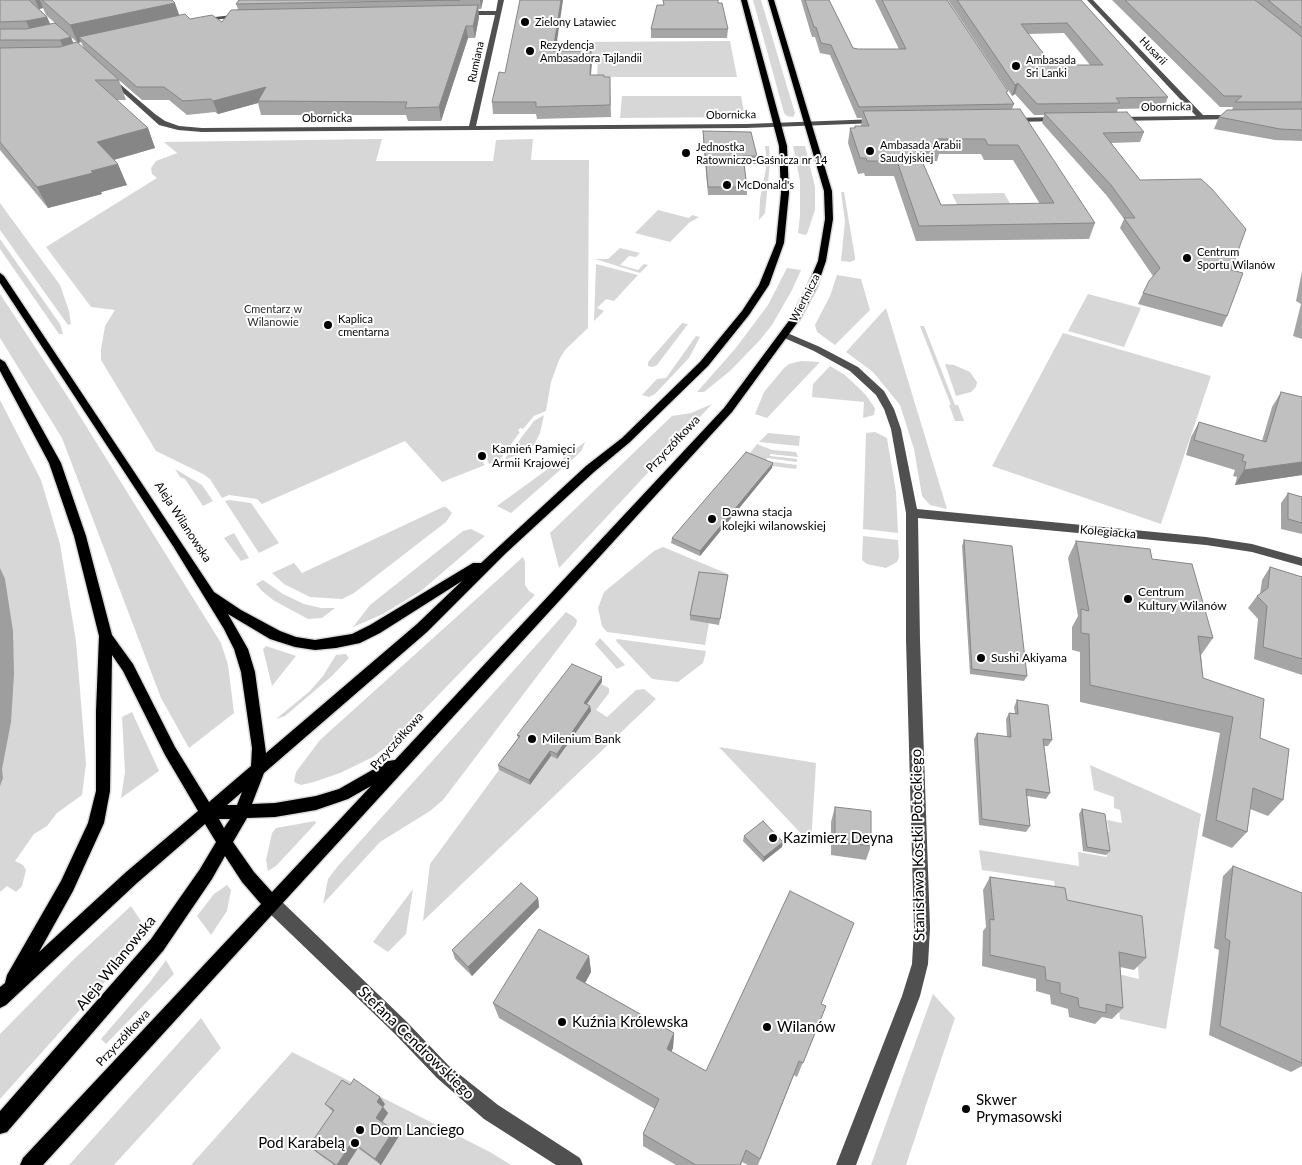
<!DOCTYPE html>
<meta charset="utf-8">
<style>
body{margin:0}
canvas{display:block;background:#fff}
</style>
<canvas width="1302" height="1165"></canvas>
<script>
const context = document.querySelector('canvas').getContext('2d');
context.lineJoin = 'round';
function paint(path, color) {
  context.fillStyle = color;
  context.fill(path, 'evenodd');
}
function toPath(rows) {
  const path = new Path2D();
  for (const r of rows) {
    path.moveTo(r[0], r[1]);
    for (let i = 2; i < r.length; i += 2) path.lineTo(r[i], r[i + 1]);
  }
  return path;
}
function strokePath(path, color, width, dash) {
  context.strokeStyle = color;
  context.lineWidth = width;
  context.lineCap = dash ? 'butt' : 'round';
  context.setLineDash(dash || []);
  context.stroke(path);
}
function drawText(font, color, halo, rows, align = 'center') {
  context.font = font + ' Lato,sans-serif';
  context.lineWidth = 4;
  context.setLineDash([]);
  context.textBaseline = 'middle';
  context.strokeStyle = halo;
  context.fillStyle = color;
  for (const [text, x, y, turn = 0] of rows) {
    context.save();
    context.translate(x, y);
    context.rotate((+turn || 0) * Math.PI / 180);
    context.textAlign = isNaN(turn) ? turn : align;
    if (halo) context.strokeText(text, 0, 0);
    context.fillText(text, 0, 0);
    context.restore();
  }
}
paint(toPath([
 [753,0,761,0,795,113,793,117,787,116,784,113],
 [730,41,737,77,597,77,598,59,578,42],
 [622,96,741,96,745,117,620,118],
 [382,139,376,161,493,161,496,140,533,139,531,160,589,160,588,328,565,350,559,360,551,382,546,411,534,416,523,429,520,428,518,431,520,432,499,461,489,464,485,453,478,455,485,465,442,482,405,441,262,504,257,499,229,495,222,498,210,479,203,474,156,451,101,360,101,349,105,326,115,310,91,307,46,247,157,178,152,174,151,168,156,161,177,153,164,142],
 [765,146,769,146,770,163,765,213,759,220,760,199,767,163],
 [793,146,805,146,815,187,815,210,807,234,805,235,798,233,800,216,800,181],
 [841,192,844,192,855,257,855,260,850,262,841,261,845,221],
 [1004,193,1012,207,959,208,952,194],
 [0,203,60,285,69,311,71,324,68,325,0,230],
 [658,210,689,218,692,215,699,217,689,223,670,242,635,233],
 [0,239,60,324,63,334,59,334,0,249],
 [620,248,640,253,636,257,629,256,620,265,638,270,644,264,648,265,640,273,595,259,608,259],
 [596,264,638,275,614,301,606,299,597,308,604,311,594,321],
 [787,268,801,270,792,290,772,325,760,340,730,371,704,392,697,392,735,349,768,305],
 [837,275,861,279,870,310,835,345,817,332,815,325,830,296],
 [0,294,68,397,221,643,228,665,234,713,189,748,161,698,62,438,0,338],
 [1088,294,1141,308,1124,347,1068,331],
 [886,308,947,509,930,505,922,496,914,449,900,405,873,372,846,352],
 [682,323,688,324,657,365,653,367,648,366,648,362],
 [920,326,924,326,955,405,958,405,964,421,955,421,949,405,951,405],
 [1063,333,1211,376,1161,524,992,466],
 [696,336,700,337,689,358,655,394,649,397,642,395,657,379,666,378],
 [801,361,820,362,767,418,755,414,764,392,784,368,789,364],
 [945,364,954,365,970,372,977,382,976,387,971,392,956,396],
 [830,366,845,375,865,394,875,408,874,415,863,418,864,402,812,397,813,384],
 [0,400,41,480,60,544,76,641,86,764,82,795,57,813,47,826,34,834,15,861,23,865,26,870,22,886,16,892,7,886,0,892],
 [712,404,559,568,550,533,672,416,691,413],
 [544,415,540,433,534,445,522,453,504,460,534,421],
 [875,432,887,438,896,492,898,533,863,529,866,433],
 [768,433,800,436,799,446,759,442],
 [585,442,582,450,575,457,511,513,497,506],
 [757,444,772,450,796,452,798,457,770,454,770,456,797,459,797,462,767,458,766,461,797,465,796,469,764,465,746,458],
 [175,469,202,485,213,501,203,506,185,479,180,477],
 [229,500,251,503,279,543,259,553,225,501],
 [443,507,446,507,452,513,446,522,354,593,342,599,310,597,284,584,272,573,294,563,302,573],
 [471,529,485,536,421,591,383,614,353,627,370,605,463,531],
 [234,533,249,558,241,561,224,538],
 [863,536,898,540,899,557,897,562,886,568,867,564,862,560],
 [663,547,728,574,727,581,699,577,709,623,705,645,607,632,602,626,598,608,604,592,654,551],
 [523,557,525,562,525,585,529,591,535,595,394,741,373,757,340,773,314,782,301,785,296,783,294,781,296,772,320,740],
 [263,580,283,594,304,604,321,608,335,608,322,618,308,619,273,600,262,591,256,584],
 [566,612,574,617,577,620,576,625,443,800,430,811,380,842,323,904,328,879,337,867],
 [600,638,625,665,617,669,595,644],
 [617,639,706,651,703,663,678,682,652,679,616,641],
 [266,646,296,656,272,686,263,649],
 [346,654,349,658,332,676,285,716,276,719,310,691,323,676,336,655],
 [601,684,609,688,609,693,596,710,607,717,636,690,644,689,656,699,423,921,430,864,499,770,530,785,551,756,557,759,584,708],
 [132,712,159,771,121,798,125,772,122,717],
 [719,747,816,763,811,844],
 [1090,765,1201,814,1166,1029,1120,1019,1114,973,1139,979,1134,924,1056,897,1054,881,982,870,979,850,1079,866,1078,852,1107,857,1105,832,1109,832,1107,820,1122,823,1120,810,1114,808,1114,797,1094,790],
 [315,821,316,823,276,866,268,871,266,860,272,833,276,828],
 [227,885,231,890,227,911,211,935,197,916,214,894],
 [413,889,406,934,388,952,373,942],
 [131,906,147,930,121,964,0,1099,0,1034,72,961],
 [166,960,174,974,106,1044,101,1039,150,982],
 [933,994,955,1018,906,1165,871,1165],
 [201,1018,221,1048,114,1165,69,1165],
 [292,1052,490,1152,511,1165,191,1165]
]), '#d7d7d7');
paint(toPath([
 [0,568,5,579,13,631,14,674,11,722,2,769,3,778,0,786]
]), '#9e9e9e');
const major = toPath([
 [741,0,747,0,787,146,789,193,784,243,769,285,749,315,708,366,630,442,594,472,505,554,427,632,264,773,252,804,275,803,316,796,339,789,388,761,395,760,724,408,791,318,807,287,818,261,825,219,824,191,768,0,774,0,832,191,833,219,826,261,817,287,800,319,732,412,43,1165,20,1165,23,1158,261,904,242,882,225,856,212,879,163,951,7,1132,0,1134,0,1111,151,939,200,869,216,842,205,824,137,883,6,1005,0,1008,0,987,5,983,7,975,61,881,88,823,96,791,96,711,99,636,74,536,49,463,0,371,0,359,5,362,61,463,86,536,112,635,133,664,175,747,209,802,251,766,252,748,241,672,234,649,224,629,173,546,0,283,0,273,4,276,214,592,241,610,280,631,296,637,315,640,352,634,370,625,473,563,481,563,586,466,622,438,700,362,742,311,759,285,776,243,781,193,779,146,741,0],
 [462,581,417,624,266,753,255,672,248,649,228,614,270,639,295,647,315,650,336,648,360,643,380,633,462,581],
 [112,655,123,671,165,755,198,811,125,873,39,952,73,891,104,823,110,791,112,655],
 [371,786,272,892,254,872,233,842,247,818,275,817,316,810,348,799,371,786],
 [242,792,237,805,227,805,242,792],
 [219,819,230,819,224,828,219,819]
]);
strokePath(major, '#dbdbdb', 3);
paint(toPath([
 [498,0,504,0,476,126,746,124,877,119,881,121,877,123,746,128,202,132,178,130,159,125,109,80,114,79,155,114,165,121,179,126,202,128,469,126,495,15,462,15,459,13,462,11,496,11,498,0],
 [1087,0,1093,0,1203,115,1235,115,1239,117,1238,119,1112,121,1111,119,1115,117,1196,116,1087,0],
 [242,14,244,17,200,21,197,19,242,14],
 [1060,117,1064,119,1063,121,1010,122,1006,120,1010,118,1060,117],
 [785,332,820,347,858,367,884,391,894,409,901,429,917,509,1206,537,1252,544,1302,558,1302,566,1252,552,1206,545,918,518,920,640,930,928,928,964,920,996,856,1165,836,1165,902,996,912,964,914,928,906,640,906,513,891,429,884,409,876,395,850,371,814,351,782,337,780,335,785,332],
 [272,896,278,898,407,1022,449,1066,498,1105,580,1158,583,1165,556,1165,484,1119,437,1078,395,1034,266,910,264,904,266,898,272,896]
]), '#505050');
paint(major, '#000');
paint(toPath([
 [0,0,172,0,179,16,190,19,222,22,238,9,236,4,239,0,483,0,481,9,478,9,479,17,475,38,468,38,441,121,408,121,406,115,261,115,258,103,218,114,215,112,187,115,169,100,142,100,91,56,119,80,126,100,116,100,148,128,155,148,114,160,127,185,101,192,102,194,48,208,0,150],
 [43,8,46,15,55,23,50,24,47,17,39,9],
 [71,37,78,43,81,42,84,49,73,43],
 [801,0,829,0,853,48,858,49,899,49,875,0,947,0,1014,104,1012,109,1095,223,1089,239,916,241,894,176,865,176,864,173,858,174,848,143,850,128,854,128,855,126,861,126,862,118,857,118,830,55,820,53,815,37,812,37],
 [939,154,981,154,984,160,1013,160,1040,204,941,205,922,162,937,161],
 [948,0,1081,0,1168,97,1164,108,1118,109,1117,112,1144,132,1140,142,1111,143,1140,180,1231,270,1227,316,1222,327,1138,304,1143,293,1153,276,1120,228,1124,219,1107,196,1042,123,1044,115,1034,115,1015,94,1012,96],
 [1064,33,1090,65,1052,65,1028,34],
 [1112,0,1302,0,1302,141,1275,140,1214,129,1219,117,1232,110,1233,107,1220,107],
 [718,3,728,29,727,38,651,38,651,29],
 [556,51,591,51,591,75,604,77,610,77,611,117,537,119,536,114,493,114,492,102,505,73],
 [703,131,757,156,756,164,744,164,747,187,747,195,708,195,703,139],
 [1302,271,1302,339,1293,336,1301,304,1296,301],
 [1281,392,1302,397,1302,475,1235,485,1237,477,1233,476,1235,470,1186,455,1191,437,1199,422,1262,441,1272,407],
 [772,468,700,556,671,543,672,538],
 [1288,493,1302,497,1302,534,1281,529,1281,503],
 [964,540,1027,676,1024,681,970,674,962,546],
 [1076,541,1152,559,1213,638,1201,655,1203,678,1260,738,1283,800,1268,816,1250,809,1247,832,1232,848,1202,836,1220,733,1080,702,1080,652,1072,650,1072,627,1078,616,1068,558],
 [1270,567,1302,577,1302,675,1254,659,1258,619,1248,608,1257,596,1260,594,1262,580],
 [728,575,719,625,690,620,690,615],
 [602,682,587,704,590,706,591,711,557,759,551,756,530,785,499,770,498,765,518,738,517,735],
 [1017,700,1052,740,1048,746,1044,746,1050,793,1046,799,1027,796,1030,826,1026,832,979,825,974,739,977,733,1007,737,1006,719,1009,713,1015,713,1014,707],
 [835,807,871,846,866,860,831,855,831,822],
 [1082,809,1110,851,1106,855,1083,851,1079,814],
 [744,836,783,842,782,847,763,862,743,841],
 [1233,866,1302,893,1302,1066,1291,1072,1209,1035,1219,950,1214,948,1223,876],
 [990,877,1067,900,1146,958,1134,970,1120,967,1123,1008,1112,1019,1102,1017,1095,1024,1069,1017,1068,1009,1051,1004,1050,995,1036,991,1036,979,982,966,983,931,986,927,983,890],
 [538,898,539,907,472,976,455,959,452,950],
 [589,956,591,972,585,983,674,1033,673,1048,671,1052,706,1071,821,1004,826,1006,797,1077,794,1075,758,1165,748,1165,742,1162,741,1165,676,1165,643,1146,643,1134,655,1109,499,1018,493,1003],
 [325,1104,385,1104,383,1107,388,1113,382,1122,394,1130,399,1136,381,1165,358,1148,347,1165,334,1165,316,1152,309,1146,333,1112]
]), '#a5a5a5');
paint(toPath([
 [35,0,40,0,43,8,39,9],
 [480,0,483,0,481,9],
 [561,0,563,0,554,62,553,51],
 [175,3,181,20,79,37,81,42,78,43,70,25],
 [478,5,479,17,475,38,473,26],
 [47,17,55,35,34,39,26,21],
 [466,26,468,38,441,121,439,107],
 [71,37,78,55,68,58,60,40],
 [591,51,592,63,590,86,590,75],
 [1018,83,1015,94,1012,96,1015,85],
 [266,87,258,101,258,103,218,114,213,101],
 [148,128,155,148,106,162,97,142],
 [118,164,127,185,101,192,102,194,48,208,37,187],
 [1302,462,1302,475,1235,485,1244,470],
 [773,463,772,468,700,556,700,551],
 [602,677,602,682,584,708,584,703],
 [590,706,591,711,557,759,557,754],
 [550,751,551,756,530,785,529,780],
 [783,842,782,847,763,862,764,857],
 [538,898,539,907,472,976,468,967],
 [589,956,591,972,579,994,576,978],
 [674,1033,673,1048,666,1063,667,1049],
 [380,1097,385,1104,383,1107,388,1113,381,1124,376,1118,377,1102],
 [394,1130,399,1136,381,1165,375,1159],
 [352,1142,358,1148,347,1165,337,1165]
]), '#868686');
const building = toPath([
 [0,0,29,0,47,17,26,21,0,22,0,0],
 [42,0,172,0,175,3,70,25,42,0],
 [239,0,460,0,236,4,239,0],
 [520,0,561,0,553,51,591,51,590,75,604,75,604,77,610,77,610,105,536,107,536,102,492,102,499,72,505,73,520,0],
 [663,0,718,0,718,3,722,3,728,29,651,29,657,5,664,5,663,0],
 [805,0,829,0,853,48,858,49,906,49,882,0,947,0,1008,91,1006,92,1014,104,859,107,831,45,821,43,816,27,814,27,805,0],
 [957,0,1081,0,1168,97,1116,98,1120,103,1037,104,1018,83,1015,85,957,0],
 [1067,23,1103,65,1052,65,1021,24,1067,23],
 [1125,0,1255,0,1302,37,1302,102,1235,102,1242,96,1224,96,1125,0],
 [1268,0,1302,0,1302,28,1268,0],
 [478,5,473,26,466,26,439,107,405,108,407,102,258,101,266,87,213,101,211,99,183,101,164,87,137,87,79,37,185,14,190,19,212,15,222,22,231,10,478,5],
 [55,23,71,37,60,40,0,40,0,29,26,29,55,23],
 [77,42,119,80,95,80,148,128,97,142,118,164,91,171,93,173,37,187,0,142,0,48,60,47,77,42],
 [1020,109,1095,223,919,226,897,161,867,161,866,158,860,158,850,128,855,128,855,126,869,126,863,111,1020,109],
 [938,139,985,139,988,145,1018,145,1054,203,941,205,916,147,941,146,938,139],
 [1302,109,1302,130,1280,129,1219,117,1227,110,1302,109],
 [1127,112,1144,132,1103,133,1140,180,1201,179,1212,189,1246,229,1231,270,1243,273,1227,316,1143,293,1149,281,1160,268,1124,218,1135,218,1111,185,1044,113,1127,112],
 [703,131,751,132,757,156,743,156,747,187,708,187,703,131],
 [1281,392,1302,397,1302,462,1244,470,1246,462,1242,461,1244,455,1194,440,1199,422,1266,442,1281,392],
 [746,452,773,463,700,551,672,538,746,452],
 [1288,493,1302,497,1302,523,1288,519,1288,493],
 [964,540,1012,546,1027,676,972,669,964,540],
 [1076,541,1150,549,1152,559,1192,564,1213,638,1198,636,1203,678,1264,699,1260,738,1289,749,1283,800,1253,788,1247,832,1216,820,1233,717,1090,685,1089,634,1081,633,1081,609,1089,611,1076,541],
 [1270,567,1302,577,1302,659,1263,647,1267,606,1257,596,1268,588,1270,567],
 [699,572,728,575,720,619,690,615,699,572],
 [572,664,602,677,584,703,590,706,557,754,550,751,529,780,498,765,520,736,517,735,572,664],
 [1017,700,1048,705,1052,740,1043,739,1050,793,1026,789,1030,826,982,819,977,733,1011,737,1009,713,1018,714,1017,700],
 [835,807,871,811,871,846,835,841,835,807],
 [1082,809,1105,814,1110,851,1087,847,1082,809],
 [763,821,783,842,764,857,744,836,763,821],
 [1233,866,1302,893,1302,1063,1220,1026,1230,941,1225,938,1233,866],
 [990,877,1065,888,1067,900,1142,916,1146,958,1119,952,1123,1008,1106,1004,1106,1013,1079,1007,1078,998,1060,993,1060,983,1046,980,1045,967,990,955,990,919,994,920,990,877],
 [521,883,538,898,468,967,452,950,521,883],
 [790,891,854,923,821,1004,826,1006,803,1063,799,1061,760,1159,746,1150,740,1165,696,1165,643,1134,659,1099,493,1003,539,929,589,956,576,978,674,1033,667,1049,706,1071,790,891],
 [354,1079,380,1097,377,1102,383,1107,376,1118,394,1130,375,1159,352,1142,337,1165,336,1165,309,1146,334,1110,325,1104,342,1080,350,1085,354,1079]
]);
paint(building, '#c0c0c0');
strokePath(building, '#868686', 1);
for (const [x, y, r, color] of [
 [525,22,5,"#000"],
 [530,51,5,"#000"],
 [1016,66,5,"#000"],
 [870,151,5,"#000"],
 [686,153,5,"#000"],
 [727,185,5,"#000"],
 [1187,258,5,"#000"],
 [328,325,5,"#000"],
 [482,456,5,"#000"],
 [712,519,5,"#000"],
 [1128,599,5,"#000"],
 [981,658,5,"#000"],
 [532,739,5,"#000"],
 [773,838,5,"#000"],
 [562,1022,5,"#000"],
 [767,1027,5,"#000"],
 [966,1109,5,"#000"],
 [360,1130,5,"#000"],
 [355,1143,5,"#000"]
]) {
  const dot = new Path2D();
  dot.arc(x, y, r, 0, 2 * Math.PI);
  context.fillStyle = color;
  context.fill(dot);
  strokePath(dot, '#fff', 2);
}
drawText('11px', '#000', '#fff', [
 ["Zielony Latawiec",535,22],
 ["Rezydencja",540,45],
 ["Ambasadora Tajlandii",540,58],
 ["Ambasada",1026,60],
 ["Sri Lanki",1026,73],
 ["Ambasada Arabii",880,145],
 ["Saudyjskiej",880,158],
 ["Jednostka",696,147],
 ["Ratowniczo-Gaśnicza nr 14",696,160],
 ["McDonald's",737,185],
 ["Centrum",1197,252],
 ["Sportu Wilanów",1197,265],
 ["Kaplica",338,319],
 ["cmentarna",338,332]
], 'left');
drawText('11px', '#000', '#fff', [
 ["Husarii",1153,51,46],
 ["Rumiana",476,62,-78],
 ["Obornicka",1166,107,-1],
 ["Obornicka",731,115,-1],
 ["Obornicka",327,118],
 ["Wiertnicza",805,298,-63]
]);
drawText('11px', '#2e2e2e', '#fff', [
 ["Cmentarz w",273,309],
 ["Wilanowie",273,322]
]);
drawText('12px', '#000', '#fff', [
 ["Przyczółkowa",673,444,-47],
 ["Aleja Wilanowska",183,522,57],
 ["Kolegiacka",1108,532,5],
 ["Przyczółkowa",397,741,-48],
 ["Przyczółkowa",123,1038,-47]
]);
drawText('12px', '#000', '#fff', [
 ["Kamień Pamięci",492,449],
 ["Armii Krajowej",492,463],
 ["Dawna stacja",722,512],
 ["kolejki wilanowskiej",722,526],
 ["Centrum",1138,592],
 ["Kultury Wilanów",1138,606],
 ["Sushi Akiyama",991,658],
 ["Milenium Bank",542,739]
], 'left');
drawText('15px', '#000', '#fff', [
 ["Kazimierz Deyna",783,838],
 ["Kuźnia Królewska",572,1022],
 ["Wilanów",777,1027],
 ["Skwer",976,1100],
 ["Prymasowski",976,1117],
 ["Dom Lanciego",370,1130],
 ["Pod Karabelą",345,1143,"right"]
], 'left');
drawText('15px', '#000', '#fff', [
 ["Stanisława Kostki Potockiego",918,845,-91],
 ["Aleja Wilanowska",116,963,-51],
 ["Stefana Cendrowskiego",416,1043,44]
]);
</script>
